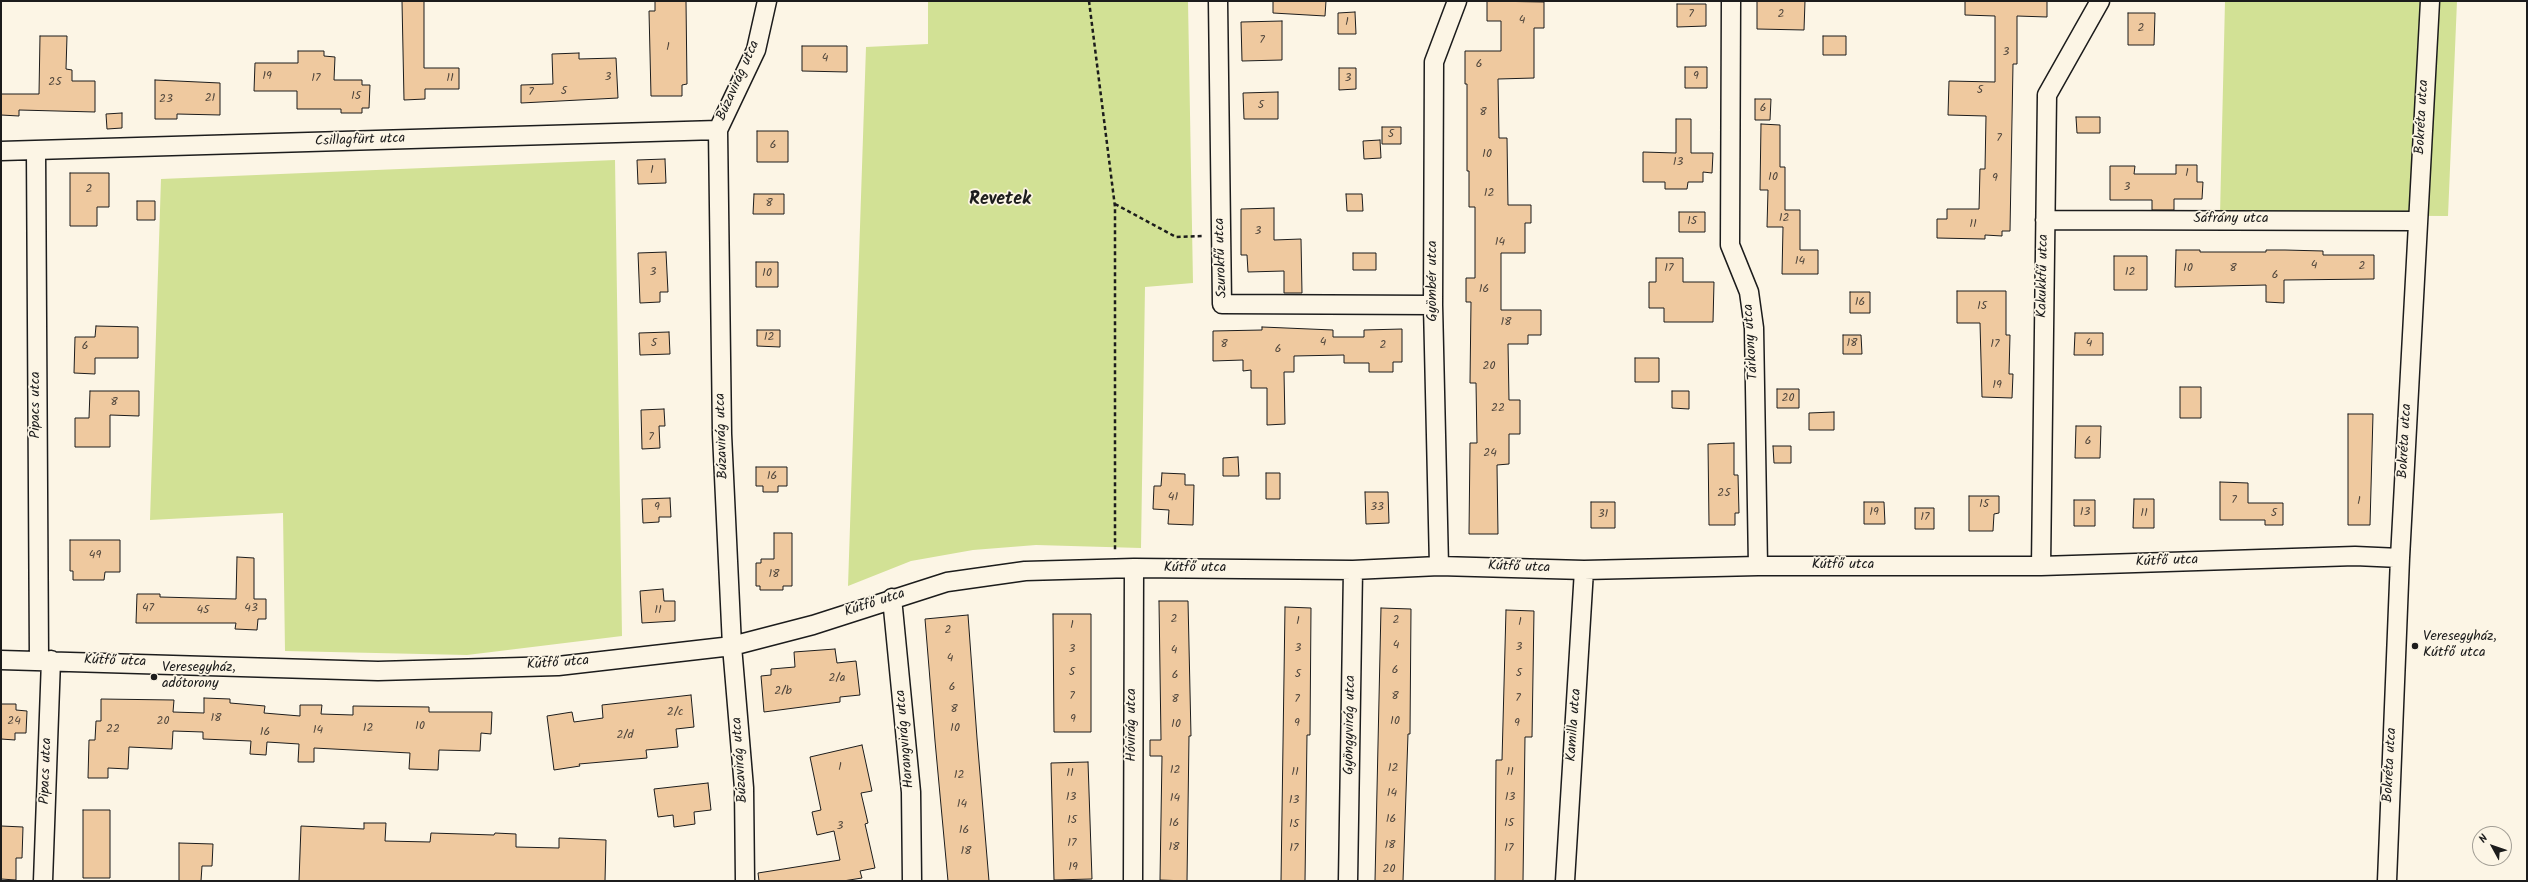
<!DOCTYPE html>
<meta charset="utf-8">
<style>
body{margin:0}
#map{position:relative;width:2528px;height:882px;overflow:hidden;background:#fcf5e5;font-family:Kalam,sans-serif}
canvas{display:block}
.frame{position:absolute;inset:0;border:2px solid #1c1c1c;pointer-events:none}
.north{position:absolute;left:2472px;top:826px;width:40px;height:40px;box-sizing:border-box;background:#fcf5e5;border:1px solid #a29e95;border-radius:50%;rotate:310deg;font-size:11px;font-weight:700;line-height:16px;text-align:center;color:#1c1c1c}
.north::after{content:'';display:block;margin:auto;width:14px;height:18px;background:#1c1c1c;clip-path:polygon(50% 0,100% 100%,50% 72%,0 100%)}
</style>
<div id="map">
<canvas width="2528" height="882"></canvas>
<div class="frame"></div>
<div class="north">N</div>
</div>
<script>
const context = document.querySelector('canvas').getContext('2d');
context.lineJoin = 'round';
function paint(path, color) {
  context.fillStyle = color;
  context.fill(path, 'evenodd');
}
function toPath(rows) {
  const path = new Path2D();
  for (const r of rows) {
    path.moveTo(r[0], r[1]);
    for (let i = 2; i < r.length; i += 2) path.lineTo(r[i], r[i + 1]);
  }
  return path;
}
function strokePath(path, color, width, dash) {
  context.strokeStyle = color;
  context.lineWidth = width;
  context.lineCap = dash ? 'butt' : 'round';
  context.setLineDash(dash || []);
  context.stroke(path);
}
function drawText(font, color, halo, rows, align = 'center') {
  context.font = font + ' Kalam,sans-serif';
  context.lineWidth = 3.5;
  context.setLineDash([]);
  context.textBaseline = 'middle';
  context.strokeStyle = halo;
  context.fillStyle = color;
  for (const [text, x, y, turn = 0] of rows) {
    context.save();
    context.translate(x, y);
    context.rotate((+turn || 0) * Math.PI / 180);
    context.textAlign = isNaN(turn) ? turn : align;
    if (halo) context.strokeText(text, 0, 0);
    context.fillText(text, 0, 0);
    context.restore();
  }
}
paint(toPath([
 [928,1,1188,1,1193,283,1145,287,1141,548,1036,545,973,550,911,561,848,586,866,47,928,44],
 [2225,1,2457,1,2448,216,2220,215],
 [615,160,622,636,467,655,285,651,283,513,150,520,161,179]
]), '#d2e195');
const building = toPath([
 [402,1,424,1,424,68,459,68,459,89,425,89,425,99,404,100,402,1],
 [655,1,686,1,687,84,682,85,682,96,651,96,649,11,655,11,655,1],
 [1273,1,1326,1,1325,16,1273,13,1273,1],
 [1487,1,1544,2,1544,28,1534,28,1534,78,1498,79,1499,138,1507,138,1508,205,1531,205,1531,223,1525,223,1525,253,1501,253,1501,310,1541,310,1541,335,1528,335,1528,344,1508,344,1509,400,1520,400,1520,434,1509,434,1509,464,1497,465,1498,534,1469,534,1470,443,1477,443,1476,383,1470,383,1471,302,1466,302,1466,278,1475,278,1475,207,1469,207,1469,171,1467,171,1467,84,1465,84,1465,51,1501,51,1501,21,1487,21,1487,1],
 [1757,1,1805,1,1804,30,1757,29,1757,1],
 [1965,1,2047,1,2047,17,2017,16,2017,64,2013,64,2010,231,2002,231,2002,236,1985,235,1985,239,1937,238,1937,219,1947,219,1947,209,1979,209,1980,169,1985,169,1986,116,1948,115,1949,81,1995,82,1995,16,1965,15,1965,1],
 [1677,4,1706,4,1706,26,1677,27,1677,4],
 [1355,12,1356,34,1338,34,1338,13,1355,12],
 [2128,13,2155,13,2154,45,2128,45,2128,13],
 [1282,21,1282,60,1242,61,1241,22,1282,21],
 [40,36,67,36,66,69,72,70,72,81,95,81,95,112,19,110,19,116,1,115,1,94,39,94,40,36],
 [1823,36,1846,36,1846,55,1823,55,1823,36],
 [802,46,847,46,847,72,802,71,802,46],
 [298,51,324,51,324,56,335,57,334,80,362,80,362,85,370,85,369,108,362,108,362,113,341,113,341,109,297,109,297,91,254,91,255,63,298,63,298,51],
 [579,53,579,59,616,58,618,98,521,103,521,85,553,84,552,54,579,53],
 [1685,67,1707,67,1707,88,1685,88,1685,67],
 [1339,68,1356,68,1356,89,1339,90,1339,68],
 [155,80,220,83,220,115,177,114,177,119,155,119,155,80],
 [1278,92,1278,119,1244,119,1243,93,1278,92],
 [1755,99,1771,99,1770,120,1755,120,1755,99],
 [122,113,122,128,107,129,106,114,122,113],
 [2076,117,2100,117,2100,133,2077,133,2076,117],
 [1676,119,1691,119,1691,153,1713,153,1712,173,1703,172,1703,182,1688,182,1687,189,1665,189,1665,182,1643,182,1643,152,1676,153,1676,119],
 [1761,124,1780,125,1780,167,1785,167,1785,210,1800,210,1800,250,1818,250,1818,274,1782,274,1783,227,1767,227,1768,190,1760,190,1761,124],
 [1382,127,1401,127,1401,144,1382,144,1382,127],
 [757,131,788,131,788,162,757,162,757,131],
 [1380,140,1381,158,1364,159,1363,141,1380,140],
 [665,159,666,183,638,184,637,160,665,159],
 [2176,165,2197,165,2197,182,2203,182,2202,199,2174,199,2174,210,2152,210,2152,200,2110,200,2110,166,2135,166,2134,174,2176,174,2176,165],
 [70,173,109,173,109,207,97,207,97,226,70,226,70,173],
 [754,194,784,194,784,214,753,214,754,194],
 [1346,194,1362,194,1363,211,1347,211,1346,194],
 [137,201,155,201,155,220,137,220,137,201],
 [1274,208,1274,240,1301,239,1302,293,1284,293,1284,271,1248,272,1247,255,1241,255,1241,209,1274,208],
 [1679,212,1705,212,1705,232,1679,232,1679,212],
 [2176,250,2200,250,2200,252,2266,252,2266,250,2285,250,2323,251,2323,255,2374,255,2374,279,2284,280,2284,303,2266,302,2266,285,2175,287,2176,250],
 [666,252,668,292,660,292,660,302,640,303,638,253,666,252],
 [1353,253,1376,253,1376,270,1353,270,1353,253],
 [2114,256,2147,256,2147,290,2114,290,2114,256],
 [1656,258,1683,258,1683,282,1714,282,1713,322,1664,322,1664,308,1649,308,1649,282,1656,282,1656,258],
 [756,262,778,262,778,287,756,287,756,262],
 [1957,291,2006,291,2006,335,2010,335,2009,374,2013,374,2012,398,1982,397,1980,323,1957,323,1957,291],
 [1850,292,1870,292,1870,313,1850,313,1850,292],
 [96,326,138,327,138,358,95,358,95,374,74,373,75,337,95,337,96,326],
 [1262,327,1333,330,1333,337,1364,337,1364,330,1402,329,1402,362,1393,362,1393,372,1369,372,1369,363,1344,363,1344,355,1294,356,1294,372,1284,372,1285,424,1267,425,1267,388,1251,388,1251,370,1243,371,1243,360,1213,361,1213,331,1262,330,1262,327],
 [757,330,780,330,780,347,757,346,757,330],
 [669,332,670,354,640,355,639,333,669,332],
 [2075,333,2103,333,2103,355,2074,355,2075,333],
 [1843,335,1861,335,1862,354,1843,354,1843,335],
 [1635,358,1659,358,1659,382,1635,382,1635,358],
 [2180,387,2201,387,2201,418,2180,418,2180,387],
 [1777,389,1799,389,1799,408,1777,408,1777,389],
 [90,391,139,391,139,416,110,415,110,447,75,447,75,418,89,418,90,391],
 [1672,391,1689,391,1689,409,1672,408,1672,391],
 [664,409,665,426,659,426,660,448,642,449,641,410,664,409],
 [1834,412,1834,430,1809,430,1809,413,1834,412],
 [2348,414,2373,414,2370,525,2348,525,2348,414],
 [2076,426,2101,426,2100,458,2075,458,2076,426],
 [1734,443,1734,475,1738,475,1739,513,1735,513,1735,525,1709,525,1708,444,1734,443],
 [1773,446,1791,446,1791,463,1774,463,1773,446],
 [1238,457,1239,476,1223,476,1223,458,1238,457],
 [756,467,787,467,787,486,778,486,778,492,763,492,763,486,756,486,756,467],
 [1162,473,1185,474,1185,485,1194,485,1193,525,1168,524,1169,510,1153,509,1154,486,1161,486,1162,473],
 [1266,473,1280,473,1280,499,1266,499,1266,473],
 [2220,482,2248,483,2248,503,2283,503,2283,525,2265,525,2265,520,2220,520,2220,482],
 [1365,492,1388,492,1389,523,1366,524,1365,492],
 [1969,496,1999,496,1999,513,1994,514,1993,531,1969,531,1969,496],
 [670,498,671,517,659,517,659,522,643,523,642,499,670,498],
 [2134,499,2154,499,2154,528,2133,528,2134,499],
 [2074,500,2095,500,2095,526,2074,526,2074,500],
 [1591,502,1615,502,1615,528,1591,528,1591,502],
 [1864,502,1884,502,1885,524,1864,524,1864,502],
 [1915,508,1934,508,1934,529,1915,529,1915,508],
 [774,533,792,533,792,586,783,586,783,590,760,590,760,586,756,586,756,563,761,563,761,559,774,559,774,533],
 [70,540,120,540,120,572,105,572,104,580,73,580,73,571,70,571,70,540],
 [237,557,254,558,254,599,266,599,266,619,258,619,257,630,235,629,236,623,136,623,137,594,160,594,160,597,236,599,237,557],
 [663,589,664,601,675,601,675,621,642,623,640,591,663,589],
 [1159,601,1188,601,1191,736,1189,736,1187,881,1160,880,1162,756,1150,756,1150,740,1161,740,1159,601],
 [1285,607,1311,608,1310,735,1307,735,1305,881,1281,881,1285,607],
 [1381,608,1411,609,1410,734,1408,734,1403,881,1375,881,1381,608],
 [1506,610,1534,611,1532,737,1525,737,1523,881,1495,881,1496,760,1502,760,1506,610],
 [1053,614,1091,614,1091,732,1054,732,1053,614],
 [968,615,977,738,989,881,948,881,935,741,925,619,968,615],
 [835,649,837,663,856,661,860,695,840,697,840,702,764,712,761,676,771,675,771,669,795,667,794,652,835,649],
 [691,695,694,727,676,729,678,747,646,750,647,758,579,764,580,766,554,770,547,716,572,712,574,722,603,718,602,705,691,695],
 [204,698,230,699,230,703,265,706,264,713,300,716,300,705,322,705,321,714,353,715,353,706,429,707,429,712,492,712,491,734,481,733,480,751,439,750,438,770,409,769,410,753,314,748,314,762,298,762,299,744,267,742,266,755,250,754,251,741,203,739,203,732,173,731,172,749,129,747,128,769,108,768,108,778,88,778,89,740,95,740,96,721,101,721,101,699,174,700,173,712,204,713,204,698],
 [1,704,16,704,16,710,27,711,26,733,15,733,15,740,1,739,1,704],
 [862,745,872,791,861,793,868,823,865,824,875,868,860,871,862,878,843,881,759,881,758,873,840,860,834,831,817,835,812,812,821,810,810,757,862,745],
 [1088,762,1092,879,1054,880,1051,763,1088,762],
 [708,783,711,810,694,812,695,824,674,827,673,815,658,817,654,789,708,783],
 [83,810,110,810,110,878,83,878,83,810],
 [364,823,386,823,385,841,430,842,431,833,494,835,495,833,516,834,516,847,559,848,559,838,606,840,605,881,299,881,301,826,364,829,364,823],
 [1,826,23,827,22,858,16,858,16,880,1,879,1,826],
 [179,843,213,844,212,866,202,866,201,881,179,881,179,843]
]);
paint(building, '#efc99f');
strokePath(building, '#1c1c1c', 1);
const minor = toPath([
 [1218,1,1222,304,1433,305],
 [1731,1,1730,245,1749,292,1754,328,1758,566],
 [1,151,718,130],
 [36,151,39,659],
 [2045,220,2418,221],
 [1439,566,1433,305,1434,62,1457,1],
 [2041,566,2047,95,2100,1],
 [892,598,911,792,912,881],
 [1,660,378,671,558,666,732,646,813,625,947,582,1025,571,1134,568,1353,570,1439,566,1584,570,1758,566,2041,566,2355,556,2400,558],
 [43,881,51,660],
 [745,881,744,788,732,646,722,434,718,130,756,50,767,1],
 [1133,881,1134,568],
 [1348,881,1353,570],
 [1565,881,1584,570],
 [2387,881,2400,558,2430,1]
]);
strokePath(minor, '#1c1c1c', 21);
strokePath(toPath([
 [1089,1,1115,207,1115,550],
 [1115,204,1176,237,1203,236]
]), '#1c1c1c', 2.5, [4, 3]);
strokePath(minor, '#fcf5e5', 18);
for (const [x, y, r, color] of [
 [2415,646,4,"#1c1c1c"],
 [154,677,4,"#1c1c1c"]
]) {
  const dot = new Path2D();
  dot.arc(x, y, r, 0, 2 * Math.PI);
  context.fillStyle = color;
  context.fill(dot);
  strokePath(dot, '#fcf5e5', 1.5);
}
drawText('12px', '#51473d', null, [
 ["7",1691,15],
 ["2",1781,15],
 ["4",1522,21],
 ["1",1347,23],
 ["2",2141,29],
 ["7",1262,41],
 ["1",668,48],
 ["3",2006,53],
 ["4",825,59],
 ["6",1479,65],
 ["19",267,77],
 ["9",1696,77],
 ["3",608,78],
 ["17",316,79],
 ["11",450,79],
 ["3",1348,79],
 ["25",55,83],
 ["5",1980,91],
 ["5",564,92],
 ["7",531,93],
 ["15",356,97],
 ["21",210,99],
 ["23",166,100],
 ["5",1261,106],
 ["6",1763,109],
 ["8",1483,113],
 ["5",1391,135],
 ["7",1999,139],
 ["6",773,146],
 ["10",1487,155],
 ["13",1678,163],
 ["1",652,171],
 ["1",2187,174],
 ["10",1773,178],
 ["9",1995,179],
 ["3",2127,188],
 ["2",89,190],
 ["12",1489,194],
 ["8",769,204],
 ["12",1784,219],
 ["15",1692,222],
 ["11",1973,225],
 ["3",1258,232],
 ["14",1500,243],
 ["14",1800,262],
 ["4",2314,266],
 ["2",2362,267],
 ["17",1669,269],
 ["10",2188,269],
 ["8",2233,269],
 ["3",653,273],
 ["12",2130,273],
 ["10",767,274],
 ["6",2275,276],
 ["16",1484,290],
 ["16",1860,303],
 ["15",1982,307],
 ["18",1506,323],
 ["12",769,338],
 ["4",1323,343],
 ["5",654,344],
 ["18",1852,344],
 ["4",2089,344],
 ["8",1224,345],
 ["17",1995,345],
 ["2",1383,346],
 ["6",85,347],
 ["6",1278,350],
 ["20",1489,367],
 ["19",1997,386],
 ["20",1788,399],
 ["8",114,403],
 ["22",1498,409],
 ["7",651,438],
 ["6",2088,442],
 ["24",1490,454],
 ["16",772,477],
 ["25",1724,494],
 ["41",1173,498],
 ["7",2234,501],
 ["1",2359,502],
 ["15",1984,505],
 ["9",657,508],
 ["33",1377,508],
 ["19",1874,513],
 ["13",2085,513],
 ["11",2144,514],
 ["5",2274,514],
 ["31",1603,515],
 ["17",1925,518],
 ["49",95,556],
 ["18",774,575],
 ["47",148,609],
 ["43",251,609],
 ["45",203,611],
 ["11",658,611],
 ["2",1174,620],
 ["2",1396,621],
 ["1",1298,622],
 ["1",1520,623],
 ["1",1072,626],
 ["2",948,631],
 ["4",1396,646],
 ["3",1519,648],
 ["3",1298,649],
 ["3",1072,650],
 ["4",1174,651],
 ["4",950,659],
 ["6",1395,671],
 ["5",1072,673],
 ["5",1519,674],
 ["5",1298,675],
 ["6",1175,676],
 ["2/a",837,679],
 ["6",952,688],
 ["2/b",783,692],
 ["7",1072,697],
 ["8",1395,697],
 ["7",1518,699],
 ["8",1175,700],
 ["7",1297,700],
 ["8",954,710],
 ["2/c",675,713],
 ["18",216,719],
 ["9",1073,720],
 ["24",14,722],
 ["20",163,722],
 ["10",1395,722],
 ["9",1297,724],
 ["9",1517,724],
 ["10",1176,725],
 ["10",420,727],
 ["12",368,729],
 ["10",955,729],
 ["22",113,730],
 ["14",318,731],
 ["16",265,733],
 ["2/d",625,736],
 ["1",840,768],
 ["12",1393,769],
 ["12",1175,771],
 ["11",1295,773],
 ["11",1510,773],
 ["11",1070,774],
 ["12",959,776],
 ["14",1392,794],
 ["13",1071,798],
 ["13",1510,798],
 ["14",1175,799],
 ["13",1294,801],
 ["14",962,805],
 ["16",1391,820],
 ["15",1072,821],
 ["16",1174,824],
 ["15",1509,824],
 ["15",1294,825],
 ["3",840,827],
 ["16",964,831],
 ["17",1072,844],
 ["18",1390,846],
 ["18",1174,848],
 ["17",1294,849],
 ["17",1509,849],
 ["18",966,852],
 ["19",1073,868],
 ["20",1389,870]
]);
drawText('14px', '#1c1c1c', '#fcf5e5', [
 ["Búzavirág utca",739,81,-66],
 ["Bokréta utca",2423,117,-87],
 ["Csillagfürt utca",360,141,-2],
 ["Sáfrány utca",2231,220],
 ["Szurokfű utca",1222,258,-92],
 ["Kakukkfű utca",2044,276,-89],
 ["Gyömbér utca",1434,281,-90],
 ["Tárkony utca",1752,342,-94],
 ["Pipacs utca",37,405,-90],
 ["Búzavirág utca",723,436,-92],
 ["Bokréta utca",2406,441,-87],
 ["Kútfő utca",2167,562,-2],
 ["Kútfő utca",1843,566],
 ["Kútfő utca",1519,568,2],
 ["Kútfő utca",1195,569],
 ["Kútfő utca",875,604,-18],
 ["Kútfő utca",115,662,2],
 ["Kútfő utca",558,664,-4],
 ["Hóvirág utca",1133,725,-90],
 ["Gyöngyvirág utca",1351,725,-89],
 ["Kamilla utca",1575,725,-86],
 ["Harangvirág utca",906,739,-95],
 ["Búzavirág utca",741,760,-94],
 ["Bokréta utca",2391,765,-87],
 ["Pipacs utca",47,771,-88]
]);
drawText('14px', '#1c1c1c', '#fcf5e5', [
 ["Veresegyház,",2423,638],
 ["Kútfő utca",2423,654],
 ["Veresegyház,",162,669],
 ["adótorony",162,685]
], 'left');
drawText('bold 18px', '#1c1c1c', '#fcf5e5', [
 ["Revetek",1000,201]
]);
</script>
